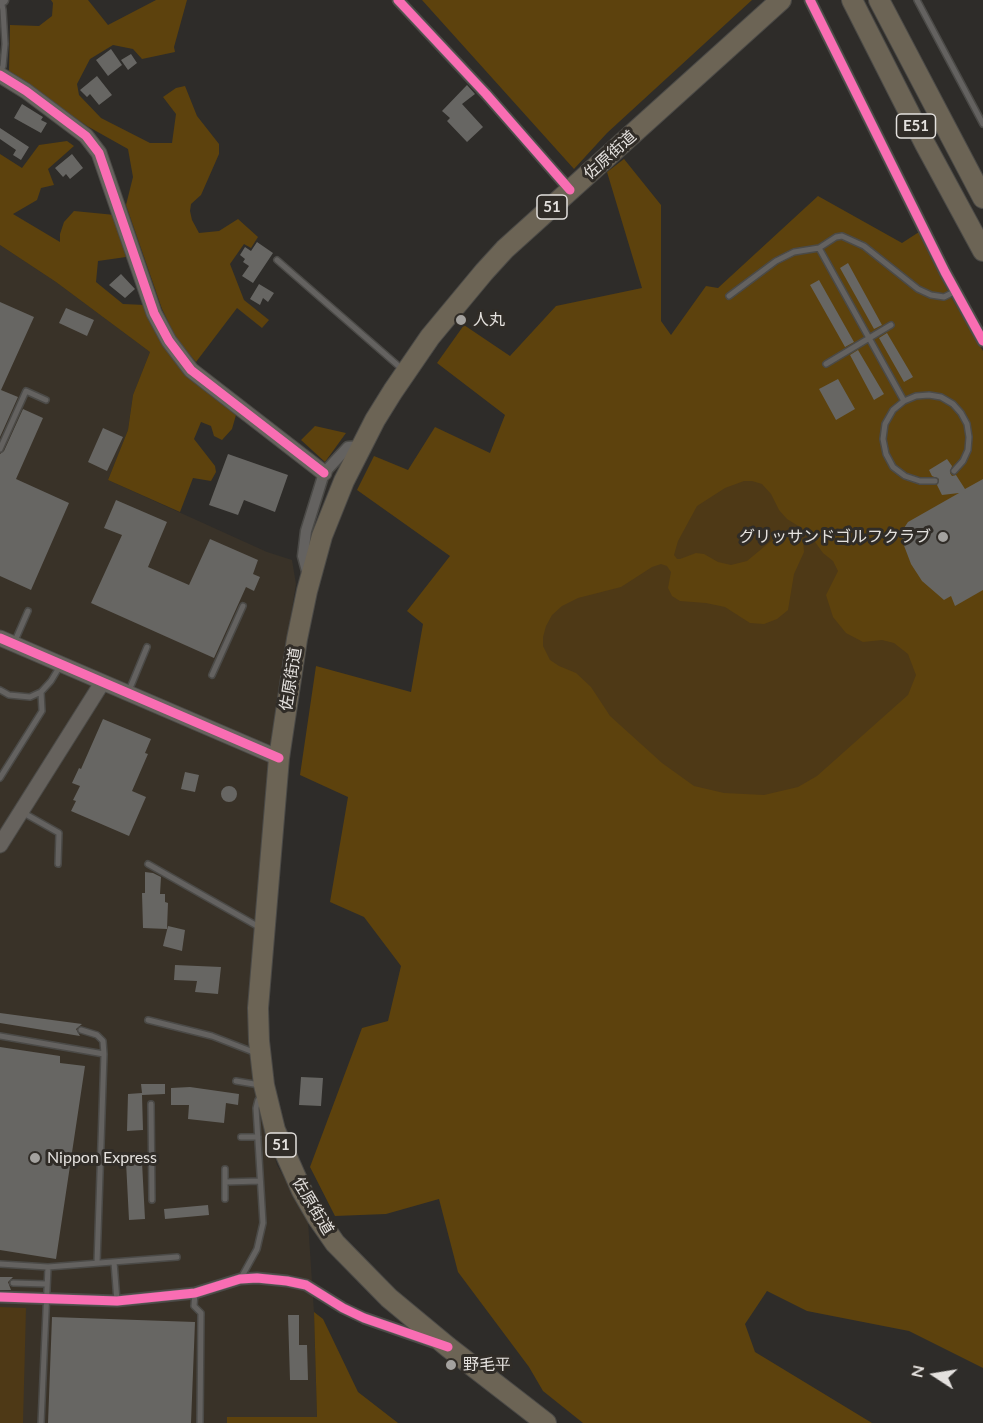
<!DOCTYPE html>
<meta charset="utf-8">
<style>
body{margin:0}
#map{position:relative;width:983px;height:1423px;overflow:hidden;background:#2e2c29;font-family:Lato,sans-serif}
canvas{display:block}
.north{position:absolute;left:905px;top:1345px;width:60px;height:60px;-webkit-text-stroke:4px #302c27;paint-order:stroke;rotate:282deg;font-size:16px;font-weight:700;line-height:24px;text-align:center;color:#e4e1de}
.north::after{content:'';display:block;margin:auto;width:21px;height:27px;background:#e4e1de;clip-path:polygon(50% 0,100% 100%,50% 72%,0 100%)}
</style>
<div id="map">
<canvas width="983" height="1423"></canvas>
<div class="north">N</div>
</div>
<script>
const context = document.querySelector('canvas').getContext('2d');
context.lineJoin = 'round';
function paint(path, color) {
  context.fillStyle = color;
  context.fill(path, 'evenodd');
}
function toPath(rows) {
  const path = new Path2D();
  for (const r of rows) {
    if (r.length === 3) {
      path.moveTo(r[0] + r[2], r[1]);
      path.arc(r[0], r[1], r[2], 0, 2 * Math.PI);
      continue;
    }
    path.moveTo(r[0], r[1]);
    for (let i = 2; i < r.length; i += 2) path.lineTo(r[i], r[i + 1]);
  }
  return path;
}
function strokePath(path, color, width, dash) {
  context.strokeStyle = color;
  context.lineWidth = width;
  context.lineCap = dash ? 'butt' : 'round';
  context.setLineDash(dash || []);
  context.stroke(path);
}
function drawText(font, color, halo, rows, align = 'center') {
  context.font = font + ' Lato,"Noto Sans JP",sans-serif';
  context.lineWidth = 6;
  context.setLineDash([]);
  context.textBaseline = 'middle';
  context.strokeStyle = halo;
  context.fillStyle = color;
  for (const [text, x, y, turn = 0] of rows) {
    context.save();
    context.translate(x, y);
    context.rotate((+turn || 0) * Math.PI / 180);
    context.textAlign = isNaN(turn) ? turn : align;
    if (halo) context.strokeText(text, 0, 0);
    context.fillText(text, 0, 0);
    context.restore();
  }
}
paint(toPath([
 [0,245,56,282,150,352,133,395,128,430,108,480,267,552,292,560,296,584,269,754,256,925,261,1111,277,1165,308,1221,314,1312,317,1417,227,1417,227,1423,0,1423]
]), '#393228');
paint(toPath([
 [51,0,88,0,108,25,156,0,187,0,174,47,175,52,142,59,133,49,113,45,90,59,77,84,79,95,101,118,150,143,172,143,176,114,163,97,176,88,185,86,197,116,219,144,219,154,201,195,191,204,190,211,192,220,199,233,219,231,238,219,258,237,251,248,244,244,230,264,244,300,269,320,262,328,237,308,196,362,177,340,162,309,126,205,133,177,128,149,87,126,9,72,10,25,39,26,52,16,53,3],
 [422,0,752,0,607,133,574,169],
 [67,141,74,146,48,169,54,185,41,188,37,200,13,214,60,242,60,234,64,222,74,211,115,215,126,257,98,261,96,282,123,304,145,305,186,373,236,415,232,429,222,440,214,436,211,426,201,422,194,439,215,466,216,472,211,481,193,478,180,512,108,480,128,430,133,395,150,352,56,282,0,245,0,154,22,168,39,145],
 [624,159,661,205,661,321,671,335,706,286,718,288,818,196,902,243,919,232,950,295,983,351,983,1368,909,1331,807,1311,767,1291,745,1324,755,1352,872,1423,583,1423,543,1391,529,1367,458,1272,439,1199,386,1214,335,1216,310,1167,362,1028,388,1021,401,966,364,917,330,902,348,797,300,775,316,666,411,692,423,624,407,611,450,556,357,490,374,456,408,470,435,427,490,453,505,415,437,363,464,325,510,356,556,306,642,288,607,172],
 [315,426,346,433,325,462,301,440],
 [314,1312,323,1319,358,1392,398,1423,227,1423,227,1417,317,1417]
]), '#5d420d');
paint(toPath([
 [744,481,752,481,762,484,771,494,779,510,787,519,808,532,823,553,833,561,838,571,826,595,833,617,846,633,863,642,882,640,894,643,908,654,916,675,908,695,817,776,798,787,764,795,724,793,694,786,662,763,610,716,591,687,576,673,559,666,550,660,543,646,543,637,546,626,552,615,562,606,578,598,621,587,652,567,661,564,667,566,671,572,668,588,672,596,680,601,706,603,725,607,750,623,764,624,777,619,788,610,794,574,804,552,803,540,796,535,787,534,776,537,747,561,731,565,718,562,704,554,696,553,680,559,677,559,674,555,678,541,697,506,725,488],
 [0,1307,26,1308,23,1423,0,1423]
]), '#4e3916');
paint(toPath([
 [111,49,122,65,108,76,96,60],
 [131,54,137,63,128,70,121,60],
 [97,76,112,95,99,105,90,94,87,97,80,90],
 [467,85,475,94,462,104,483,127,467,142,447,121,450,118,442,111],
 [22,104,43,117,41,120,47,123,41,133,14,118],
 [0,128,29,147,21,160,13,155,16,150,0,139],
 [72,154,83,168,70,179,66,174,63,177,55,168],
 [257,242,273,253,253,283,242,276,249,266,243,262,245,259,240,255,245,247,251,251],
 [848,263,882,325,874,329,840,268],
 [121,274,135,289,125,298,109,285],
 [819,280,854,342,845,347,810,285],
 [259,284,274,293,268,302,263,298,260,305,250,299],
 [0,302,34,317,1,390,18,397,0,437],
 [66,308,94,320,87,336,59,323],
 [887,333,913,377,904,382,879,338],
 [858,350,884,394,874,400,850,355],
 [838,379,855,409,836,420,819,389],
 [23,409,43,418,16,479,69,503,31,590,0,576,0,454,4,451],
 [103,428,123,437,107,471,88,462],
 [228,454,288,475,275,512,244,500,238,515,209,505],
 [947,459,952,466,950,473,952,476,956,475,965,489,983,479,983,590,955,606,951,596,944,600,922,581,911,564,903,543,902,531,908,522,959,493,942,495,937,485,939,479,932,476,929,470],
 [116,500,167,522,148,567,189,585,210,539,258,560,253,574,260,577,254,591,246,587,214,658,91,603,122,535,104,528],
 [103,719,151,739,145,753,148,754,132,791,146,797,129,836,71,811,76,801,73,800,80,786,72,783,79,768,81,769],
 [185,772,199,775,195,792,181,789],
 [229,794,8],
 [145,872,153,873,161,877,160,894,165,894,165,902,168,903,167,929,143,928,142,893,145,893],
 [168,926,185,930,182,951,163,946],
 [175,965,221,967,218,994,195,992,197,981,174,980],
 [0,1013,82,1024,76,1029,80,1036,0,1023],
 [0,1047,60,1056,60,1063,85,1066,56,1259,0,1250],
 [301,1077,323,1078,321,1106,299,1105],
 [141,1084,165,1084,165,1094,142,1095,143,1130,127,1131,128,1094,142,1093],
 [190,1087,239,1094,238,1105,226,1103,224,1123,188,1119,189,1105,171,1105,171,1088],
 [126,1162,142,1162,145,1219,129,1220],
 [208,1205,209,1215,165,1219,164,1209],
 [0,1277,13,1277,8,1282,11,1290,0,1290],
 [288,1315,299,1315,299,1345,307,1345,308,1380,290,1380],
 [52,1317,195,1322,191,1423,48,1423]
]), '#676663');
const lane = toPath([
 [917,0,983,124],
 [0,73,3,66,5,44,3,10,1,0],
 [819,248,904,401],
 [277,260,402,369],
 [729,296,776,261,794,252,819,248,836,237,842,236,864,246,918,289,931,295,944,297,956,291],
 [826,364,891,325],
 [0,449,26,391,46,400],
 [935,481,920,481,905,476,893,467,886,454,883,439,885,424,893,410,904,401,916,396,929,395,941,397,953,404,961,413,967,424,969,437,968,450,963,461,954,471],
 [14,643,28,611],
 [212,675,243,606],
 [0,690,9,695,30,697,41,692,51,681,60,666],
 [128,693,147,647],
 [0,778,42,711,41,692],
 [22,812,59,833,58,864],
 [148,864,259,927],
 [148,1020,212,1036,256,1053],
 [81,1030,97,1035,103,1041,104,1054],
 [0,1036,104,1054,97,1263],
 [236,1081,260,1085],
 [151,1104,152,1200],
 [241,1137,258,1137],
 [225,1169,225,1199],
 [225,1182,260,1181],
 [114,1262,117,1301],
 [0,1264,48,1267,177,1257],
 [241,1278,257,1249,263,1223,256,1108,258,1100,264,1098],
 [13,1283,47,1284],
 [195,1293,194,1306,201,1313,200,1423],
 [41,1423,48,1267]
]);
const street = toPath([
 [398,0,486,94,570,190],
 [810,0,945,272,983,341],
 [0,1,3,0],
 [308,575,303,556,306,531,324,473,348,447,360,446],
 [0,1297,117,1301,195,1293,240,1279,257,1278,287,1281,306,1285,343,1308,364,1318,433,1342]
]);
const secondary = toPath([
 [0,75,26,91,86,136,99,153,154,313,169,341,191,370,324,473],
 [0,638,279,758],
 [0,845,102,683]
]);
const highway = toPath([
 [852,0,925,144,983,251],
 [879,0,983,198],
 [546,1423,448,1347,389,1298,335,1243,317,1217,302,1191,275,1130,264,1085,259,1041,258,1008,279,758,297,639,307,591,322,536,344,481,375,420,393,391,430,337,484,272,505,249,781,0]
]);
strokePath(lane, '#4b4a47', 8);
strokePath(street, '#4b4a47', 13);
strokePath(secondary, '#4b4a47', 17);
strokePath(highway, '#4b4a47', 22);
strokePath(lane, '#646260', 5);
strokePath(street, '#646260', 10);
strokePath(secondary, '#66625d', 15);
strokePath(highway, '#6c6455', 20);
strokePath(toPath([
 [398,0,486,94,570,190],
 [810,0,945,272,983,341],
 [0,75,26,91,86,136,99,153,154,313,169,341,191,370,324,473],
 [0,638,279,758],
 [0,1297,117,1301,195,1293,240,1279,257,1278,287,1281,306,1285,343,1308,364,1318,448,1347]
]), '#f96db3', 9);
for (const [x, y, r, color] of [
 [461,320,6,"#a4a29f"],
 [943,537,6,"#a4a29f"],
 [35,1158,6,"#a4a29f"],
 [451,1365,6,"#a4a29f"]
]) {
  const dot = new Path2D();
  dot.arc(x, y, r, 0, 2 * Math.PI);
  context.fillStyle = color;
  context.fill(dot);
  strokePath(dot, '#302c27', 2);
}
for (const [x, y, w] of [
 [916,126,39],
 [552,207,30],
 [281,1145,30]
]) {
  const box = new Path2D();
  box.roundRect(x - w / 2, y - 12, w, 24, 4.5);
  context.fillStyle = '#302c27';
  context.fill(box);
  strokePath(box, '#e4e1de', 1.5);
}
drawText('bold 15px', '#e4e1de', null, [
 ["E51",916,126],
 ["51",552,207],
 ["51",281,1145]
]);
drawText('16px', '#e4e1de', '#302c27', [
 ["佐原街道",610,155,-42],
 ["佐原街道",291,679,-81],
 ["佐原街道",313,1206,59]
]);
drawText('16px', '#e4e1de', '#302c27', [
 ["人丸",473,320],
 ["グリッサンドゴルフクラブ",931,537,"right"],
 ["Nippon Express",47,1158],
 ["野毛平",463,1365]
], 'left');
</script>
